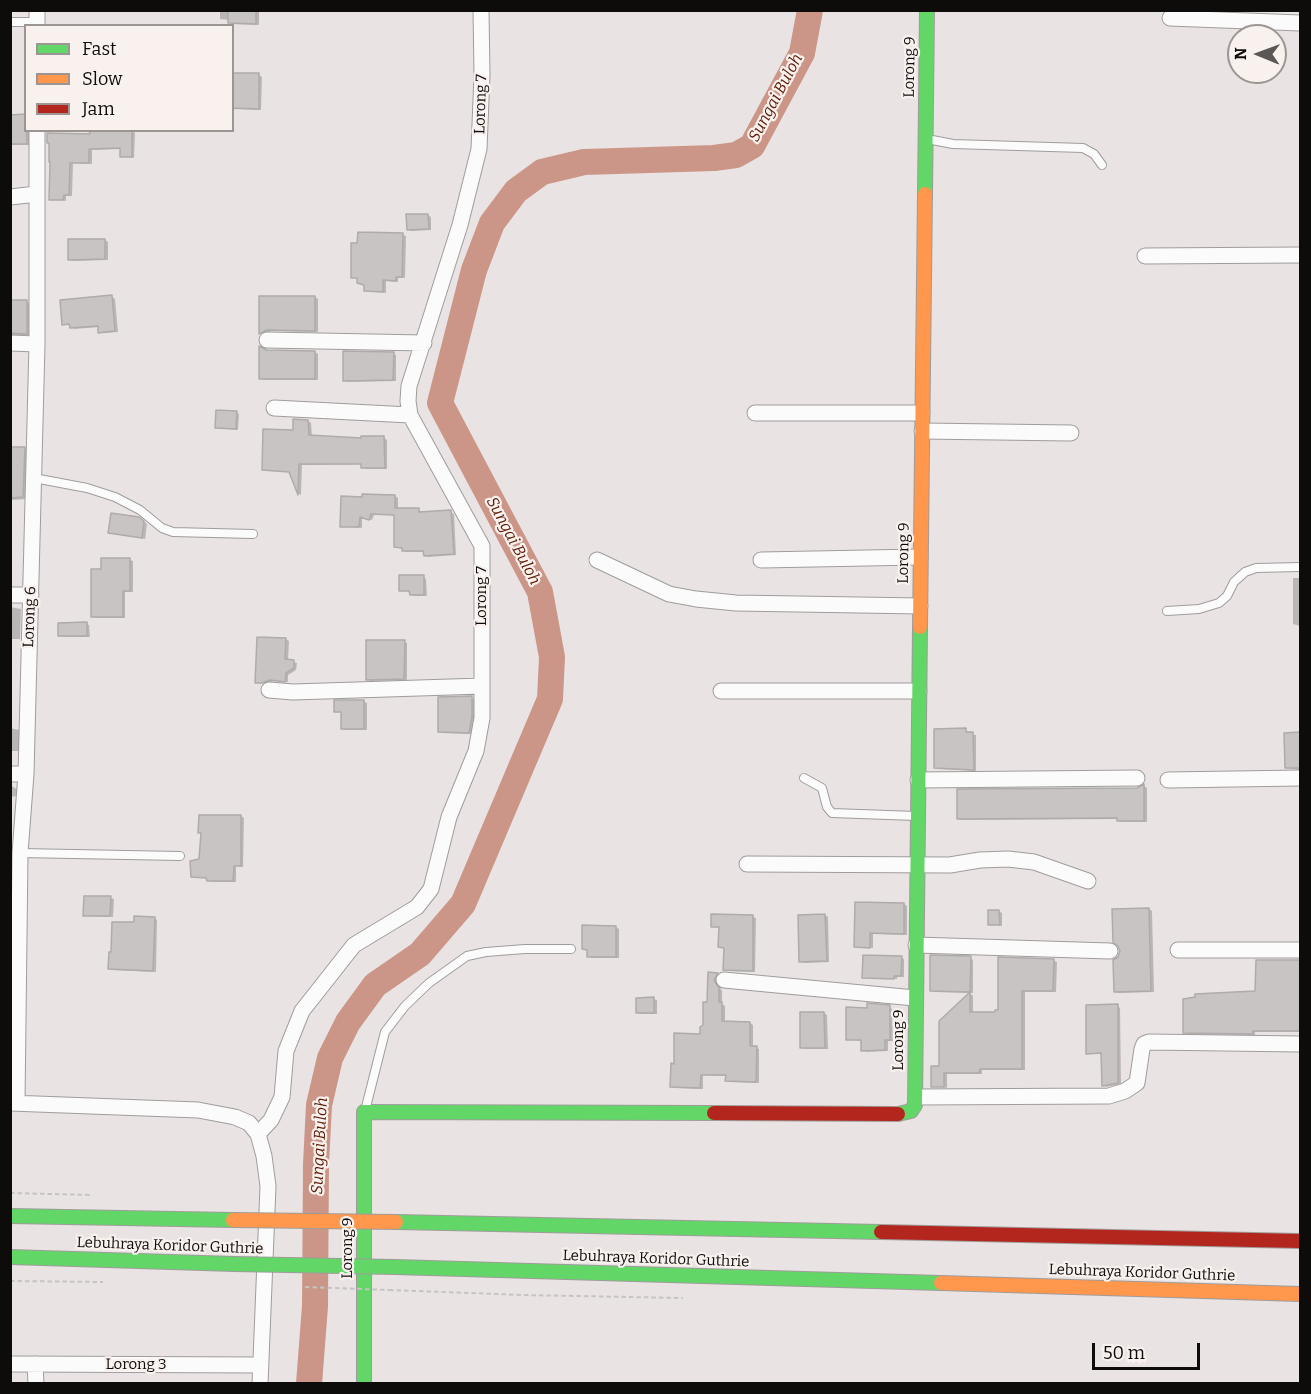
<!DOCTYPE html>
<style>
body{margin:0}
#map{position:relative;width:1311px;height:1394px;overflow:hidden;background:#e9e4e3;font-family:Bitter,serif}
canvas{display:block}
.frame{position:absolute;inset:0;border:12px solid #0e0b0b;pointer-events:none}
.legend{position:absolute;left:24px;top:24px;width:210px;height:108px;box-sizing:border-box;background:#f9f1ee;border:2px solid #9b9593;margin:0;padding:8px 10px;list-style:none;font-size:18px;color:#0e0b0b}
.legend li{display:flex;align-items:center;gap:12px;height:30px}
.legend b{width:30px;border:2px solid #9b9593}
.north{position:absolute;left:1227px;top:24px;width:60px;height:60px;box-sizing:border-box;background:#f9f1ee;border:2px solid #9b9593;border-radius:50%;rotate:271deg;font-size:16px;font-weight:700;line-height:24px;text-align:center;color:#0e0b0b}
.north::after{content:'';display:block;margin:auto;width:21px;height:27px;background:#5b5757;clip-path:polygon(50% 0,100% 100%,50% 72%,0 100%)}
.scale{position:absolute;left:1092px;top:1343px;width:108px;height:27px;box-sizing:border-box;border:3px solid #0e0b0b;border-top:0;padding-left:8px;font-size:18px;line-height:21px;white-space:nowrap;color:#0e0b0b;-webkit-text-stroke:4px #f9f1ee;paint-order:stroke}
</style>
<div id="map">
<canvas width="1311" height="1394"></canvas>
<div class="frame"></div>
<ul class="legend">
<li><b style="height:8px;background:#63d668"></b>Fast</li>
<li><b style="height:8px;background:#ff974d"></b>Slow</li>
<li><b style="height:8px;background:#b3261e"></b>Jam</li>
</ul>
<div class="north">N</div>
<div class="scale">50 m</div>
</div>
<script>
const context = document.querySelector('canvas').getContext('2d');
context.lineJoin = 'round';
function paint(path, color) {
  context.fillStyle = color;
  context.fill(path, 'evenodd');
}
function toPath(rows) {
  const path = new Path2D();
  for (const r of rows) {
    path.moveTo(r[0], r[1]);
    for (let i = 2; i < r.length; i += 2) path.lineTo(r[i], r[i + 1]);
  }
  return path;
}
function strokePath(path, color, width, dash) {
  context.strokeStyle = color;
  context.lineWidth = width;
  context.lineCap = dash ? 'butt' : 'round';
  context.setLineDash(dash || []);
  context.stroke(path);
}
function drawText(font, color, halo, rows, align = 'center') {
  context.font = font + ' Bitter,serif';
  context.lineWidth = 4.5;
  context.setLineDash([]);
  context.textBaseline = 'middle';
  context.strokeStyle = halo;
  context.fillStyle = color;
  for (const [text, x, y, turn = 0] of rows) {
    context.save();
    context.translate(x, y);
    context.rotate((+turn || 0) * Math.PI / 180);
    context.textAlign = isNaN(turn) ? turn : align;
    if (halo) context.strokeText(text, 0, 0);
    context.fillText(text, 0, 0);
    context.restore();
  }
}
paint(toPath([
 [220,10,259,10,259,25,232,24,229,20,220,19],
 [232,75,259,75,262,77,261,110,232,109],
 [10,116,26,130,31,130,30,145,10,145],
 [132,131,135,133,134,158,122,156,122,149,92,150,92,164,73,163,72,196,66,196,66,201,50,199,52,162,91,136],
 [428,215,431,217,431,230,411,231,408,229],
 [403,235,406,236,405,278,398,278,398,282,386,281,386,293,366,291,366,285,359,279,353,277,359,245],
 [105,240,108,242,108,260,73,261,70,259],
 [112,297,115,299,118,332,103,333,100,332,99,327,74,329,71,325,63,324],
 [315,297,318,299,318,332,271,331,264,335,261,333,261,298],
 [10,302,27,302,30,304,30,335,10,336],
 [266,351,315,352,318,354,318,380,264,380,261,378],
 [393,354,396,355,396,381,347,382,344,380],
 [236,413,239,414,238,430,217,428],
 [308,421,311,423,312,437,362,440,362,438,384,438,387,440,387,469,366,469,363,464,302,465,301,495,299,494,291,472,263,469,295,432],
 [24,448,29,451,28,499,10,500,10,449],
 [395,496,398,498,398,510,419,510,422,514,450,512,454,514,456,555,428,557,425,555,425,552,406,552,403,548,395,546,395,515,374,515,372,520,362,518,362,528,341,526,342,497],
 [142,520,147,524,145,539,109,532],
 [130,560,133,561,133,592,125,592,125,618,96,618,93,616,102,570],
 [423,577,426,579,427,596,414,596,411,592,400,590],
 [1293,578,1300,578,1300,626,1293,624],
 [10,607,21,609,20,639,10,639],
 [86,624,89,625,90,637,62,637,59,635],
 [286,639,289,641,288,661,297,663,296,670,288,675,288,682,274,681,266,684,257,682],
 [404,642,407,643,407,680,370,681,367,679],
 [1299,665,1300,665,1300,689,1299,687],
 [472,698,475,699,475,719,472,734,442,733,439,732],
 [363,701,367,703,367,730,345,730,342,728,342,713,336,711],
 [10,728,19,730,19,751,10,751],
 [966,730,969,734,976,735,976,771,939,769,936,767],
 [1286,734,1300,734,1300,770,1286,768],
 [10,785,18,790,17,796,10,797],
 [1144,786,1147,788,1147,822,1122,822,1119,819,962,820,959,818,1137,789],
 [241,816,244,818,243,867,236,866,236,882,212,882,208,878,192,877,200,860],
 [10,859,13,860,12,895,10,895],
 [111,898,114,899,113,917,88,916,85,915],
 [856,904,904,904,907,906,907,935,873,934,873,948,856,947],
 [1149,909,1152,911,1154,992,1118,993,1115,991,1119,958],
 [999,911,1002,913,1002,926,989,924],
 [825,915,828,917,829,962,804,963,801,961],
 [753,917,756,918,755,972,728,971,725,969,725,948,720,947,720,928,712,926],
 [154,918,157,920,156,972,112,970,109,969,135,924],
 [583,927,616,927,619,929,619,958,592,958,589,956,589,950,583,949],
 [901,957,904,959,904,977,897,977,897,979,867,979,864,977],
 [970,958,973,960,973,993,935,992,931,991],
 [1054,961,1057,962,1056,992,1025,992,1025,1070,982,1070,982,1074,947,1074,947,1088,933,1086,941,1068,940,1022,971,994,973,996,973,1014,996,1013],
 [1257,961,1300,961,1300,1032,1255,1032,1255,1035,1188,1034,1185,1032,1257,992],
 [710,974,720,976,717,982,722,991,722,1004,725,1006,725,1023,750,1023,753,1025,753,1047,759,1049,759,1083,730,1082,727,1080,727,1076,703,1075,703,1089,675,1088,672,1086,675,1065,701,1035,709,1004],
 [653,999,657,1000,657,1014,640,1014,637,1012],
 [1117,1006,1120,1008,1121,1084,1106,1087,1103,1085,1103,1054,1088,1053],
 [889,1007,892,1009,893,1041,888,1041,888,1051,866,1052,863,1050,862,1041,847,1039,868,1009],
 [824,1013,827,1015,828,1049,805,1049,802,1047]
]), '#0003');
strokePath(toPath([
 [309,1384,315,1306,316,1164,319,1105,330,1058,348,1022,375,985,420,954,463,904,550,699,552,657,540,592,440,403,474,270,492,223,516,191,542,172,584,162,714,158,736,155,752,146,802,53,810,10]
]), '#cb9687', 26);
const building = toPath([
 [228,10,256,10,256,24,228,23,228,10],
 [232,73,259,73,259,109,232,108,232,73],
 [26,114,27,144,10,144,10,115,26,114],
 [89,130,132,130,132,157,120,157,120,148,89,149,89,163,70,163,69,195,64,195,63,200,49,200,50,162,49,162,49,143,47,143,47,133,90,134,89,130],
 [406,214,428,214,429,229,407,230,406,214],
 [358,232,403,233,402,277,396,277,396,281,383,280,383,292,364,291,364,285,357,283,357,278,351,278,351,243,357,243,358,232],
 [68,239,105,239,105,259,68,260,68,239],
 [112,295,115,331,98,333,98,326,70,328,69,324,62,325,60,300,112,295],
 [259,296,315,296,315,331,267,330,259,334,259,296],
 [10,300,27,300,27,334,10,333,10,300],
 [259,346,267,350,315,351,315,379,259,379,259,346],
 [343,351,394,352,393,380,343,381,343,351],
 [216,410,237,411,236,429,215,428,216,410],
 [293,419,308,420,309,435,361,438,361,436,384,436,385,468,361,468,361,464,299,464,298,495,289,472,262,470,263,429,293,430,293,419],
 [10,447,25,447,23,497,10,498,10,447],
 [362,494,395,495,395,508,419,508,419,512,451,510,454,554,424,556,423,551,402,551,402,548,394,547,394,515,371,514,369,520,360,517,359,527,340,527,341,496,362,497,362,494],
 [111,513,139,517,144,521,142,538,108,533,111,513],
 [101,558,130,558,130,591,123,591,123,617,91,617,91,569,101,569,101,558],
 [399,575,424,575,424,595,410,595,409,591,399,591,399,575],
 [87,622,87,636,58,636,58,623,87,622],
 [257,637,286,638,285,659,294,660,294,668,286,673,285,682,270,680,262,683,255,683,257,637],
 [366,640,405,640,404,679,366,680,366,640],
 [472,696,472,717,469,733,438,732,438,697,472,696],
 [334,700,364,700,364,729,341,729,341,712,334,712,334,700],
 [966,728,966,732,973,732,974,770,934,768,934,729,966,728],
 [1300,732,1300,768,1285,768,1284,733,1300,732],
 [1144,784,1144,821,1117,821,1117,818,957,819,957,789,1137,788,1144,784],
 [199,815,241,815,241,866,234,866,233,881,207,881,206,878,191,877,190,861,199,859,201,833,198,833,199,815],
 [84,896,111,896,110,916,83,916,84,896],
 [855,902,904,903,904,934,870,933,870,948,854,947,855,902],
 [1149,908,1151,991,1114,992,1113,960,1118,957,1120,951,1118,946,1113,942,1112,909,1149,908],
 [988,910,999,910,1000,925,988,925,988,910],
 [711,914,753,915,753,971,723,970,724,948,718,947,719,927,711,927,711,914],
 [825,914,827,961,799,962,798,915,825,914],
 [134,916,155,917,153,971,108,969,109,952,111,952,112,922,134,922,134,916],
 [582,925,616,926,616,957,587,957,587,950,582,949,582,925],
 [863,955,902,956,901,976,894,976,894,979,862,978,863,955],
 [930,955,971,956,970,992,930,991,930,955],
 [998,957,1054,959,1053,991,1022,991,1022,1069,980,1069,979,1073,944,1073,944,1087,931,1087,931,1066,939,1066,939,1021,970,992,970,1012,995,1012,995,1010,998,1010,998,957],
 [1256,960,1300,960,1300,1031,1253,1031,1253,1034,1183,1033,1183,999,1195,997,1195,994,1255,991,1256,960],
 [708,972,718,973,714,980,719,988,719,1002,722,1002,722,1021,750,1022,750,1046,757,1046,756,1082,725,1081,726,1075,701,1075,700,1088,670,1087,671,1063,674,1064,674,1033,700,1034,700,1027,703,1025,703,1002,707,1002,708,972],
 [654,997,654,1013,636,1013,636,998,654,997],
 [867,1003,890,1005,890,1040,885,1040,885,1050,861,1051,861,1040,846,1040,846,1007,867,1008,867,1003],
 [1118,1004,1118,1083,1102,1086,1101,1053,1086,1054,1086,1005,1118,1004],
 [800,1012,824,1012,825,1048,800,1048,800,1012]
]);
paint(building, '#c7c4c3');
strokePath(building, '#afabaa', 1.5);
const lane = toPath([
 [10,22,37,22],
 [927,139,953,144,1083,148,1094,154,1102,165],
 [34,478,87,488,115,497,140,510,162,528,173,532,253,534],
 [1167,611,1199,609,1219,603,1227,596,1234,582,1245,572,1256,568,1300,567],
 [804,778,822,788,827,807,832,813,916,816],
 [20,853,180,856],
 [365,1111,385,1032,405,1006,429,983,467,956,486,952,525,949,571,949]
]);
const street = toPath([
 [1170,18,1300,23],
 [37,26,37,10],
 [10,197,37,194],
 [1145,256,1300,255],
 [267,340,424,343],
 [10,343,37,344],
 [274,408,410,415],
 [755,413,922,413],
 [922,431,1071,433],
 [597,560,669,594,696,599,736,603,920,606],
 [761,560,920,557],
 [10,595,31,595],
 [269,690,293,692,482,686],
 [721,691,919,691],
 [10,774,26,774],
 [918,780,1137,778],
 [1168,780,1300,778],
 [747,864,950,865,980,860,1008,859,1034,862,1088,881],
 [916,945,1110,951],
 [1178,950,1300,950],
 [724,980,915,998],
 [916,1097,1109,1096,1125,1091,1137,1083,1142,1049,1144,1044,1149,1042,1300,1044],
 [10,1103,198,1110,235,1117,249,1123,258,1134,264,1156,268,1186,260,1384],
 [17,1103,20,853,26,774,37,344,37,130],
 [258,1134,271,1120,282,1097,286,1051,302,1011,354,945,417,907,431,889,449,817,476,751,482,718,482,546,410,415,408,401,409,386,460,225,479,149,482,75,481,10],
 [10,1364,261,1365],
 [35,1364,36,1384]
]);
const fast = toPath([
 [925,194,927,10],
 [898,1114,911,1111,915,1105,920,627],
 [10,1216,233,1220],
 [396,1222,881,1232],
 [10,1257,234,1264],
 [395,1267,941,1283],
 [364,1384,364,1112,714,1113]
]);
const slow = toPath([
 [920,627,925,194],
 [941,1283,1300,1294]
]);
const jam = toPath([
 [714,1113,898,1114],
 [881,1232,1300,1241]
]);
strokePath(lane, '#9f9c9b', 10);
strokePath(street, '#9f9c9b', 17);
strokePath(fast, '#9f9c9b', 16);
strokePath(slow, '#9f9c9b', 16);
strokePath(jam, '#9f9c9b', 16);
strokePath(toPath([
 [10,1193,92,1195],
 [10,1281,103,1282],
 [389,1290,523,1295,683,1298]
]), '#c5c3c3', 2, [4.5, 3]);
strokePath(lane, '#fcfbfb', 8);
strokePath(street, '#fcfbfb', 15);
strokePath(fast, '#63d668', 14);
strokePath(slow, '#ff974d', 14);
strokePath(jam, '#b3261e', 14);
const fastBridge = toPath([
 [234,1264,395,1267]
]);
const slowBridge = toPath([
 [233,1220,396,1222]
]);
strokePath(fastBridge, '#9f9c9b', 16, []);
strokePath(slowBridge, '#9f9c9b', 16, []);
strokePath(toPath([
 [305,1287,389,1290]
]), '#c5c3c3', 2, [4.5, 3]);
strokePath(fastBridge, '#63d668', 14);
strokePath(slowBridge, '#ff974d', 14);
drawText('15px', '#0e0b0b', '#f9f1ee', [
 ["Lorong 9",910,67,-89],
 ["Lorong 7",481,104,-88],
 ["Lorong 9",904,553,-89],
 ["Lorong 7",482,596,-90],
 ["Lorong 6",30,617,-88],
 ["Lorong 9",899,1040,-90],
 ["Lebuhraya Koridor Guthrie",170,1246,2],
 ["Lorong 9",348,1248,-90],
 ["Lebuhraya Koridor Guthrie",656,1259,2],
 ["Lebuhraya Koridor Guthrie",1142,1273,2],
 ["Lorong 3",136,1365]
]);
drawText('italic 16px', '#5d1a03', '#f9f1ee', [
 ["Sungai Buloh",776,98,-62],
 ["Sungai Buloh",513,541,62],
 ["Sungai Buloh",320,1146,-87]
]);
</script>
